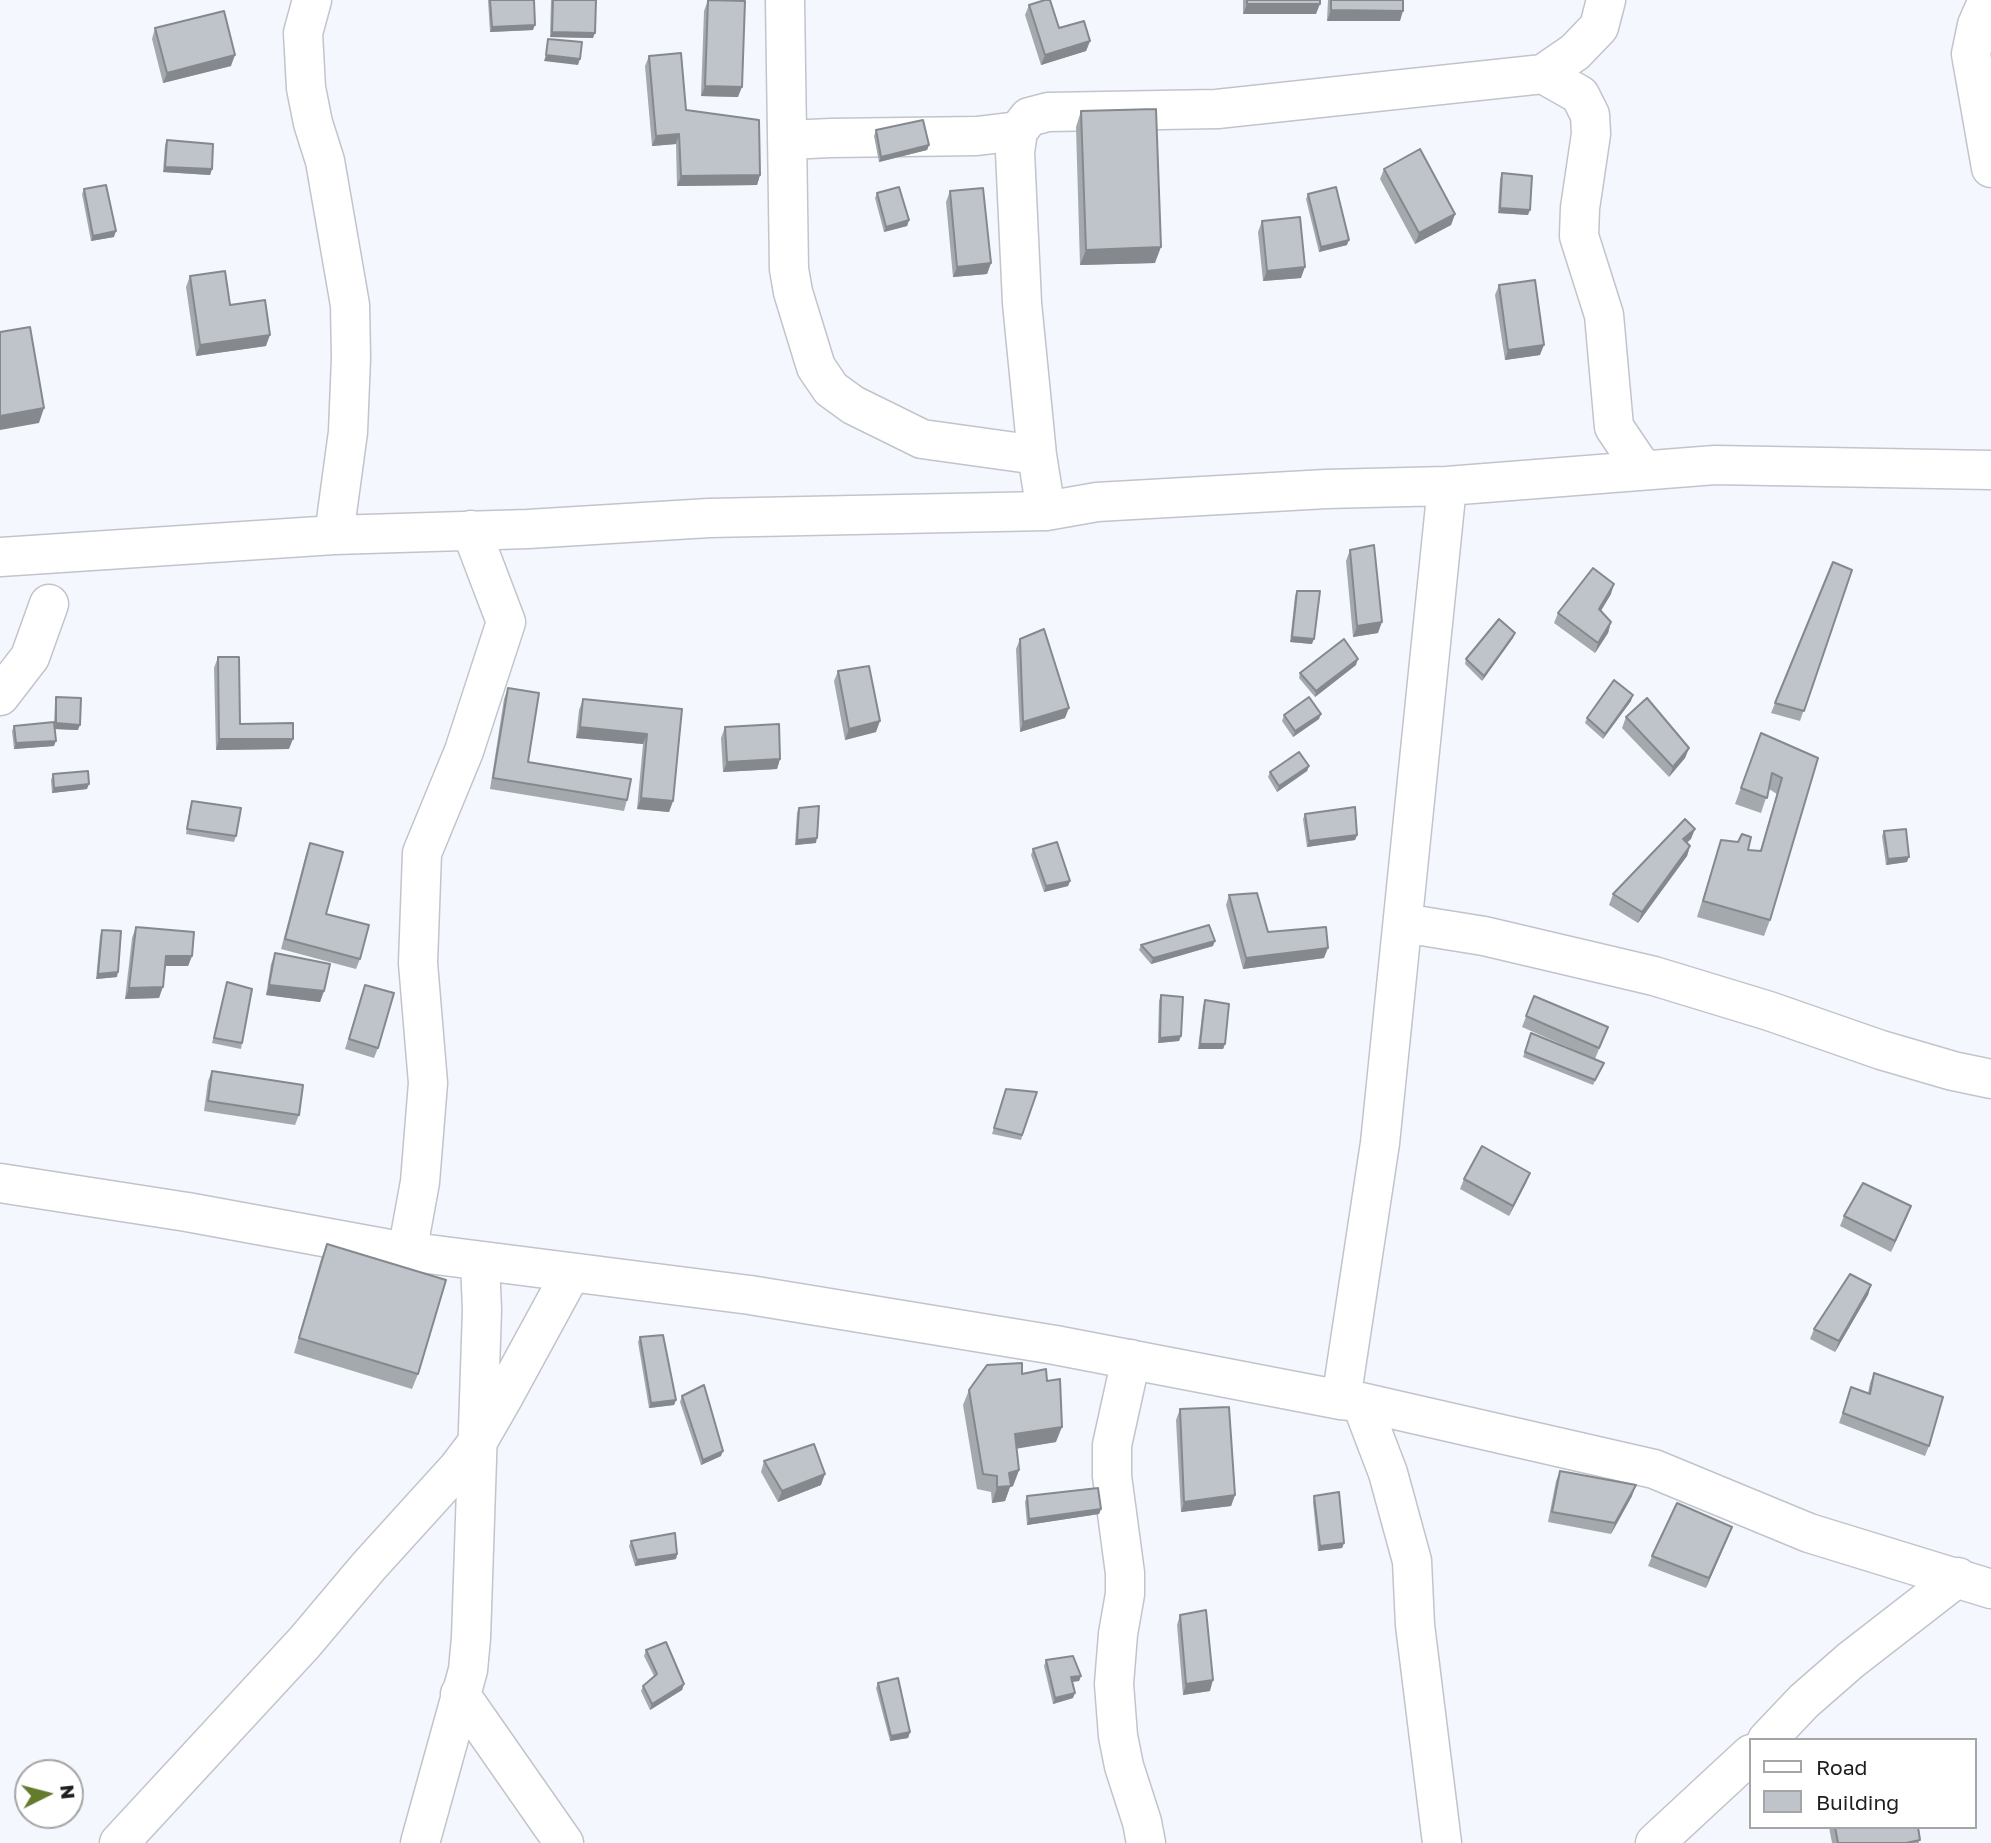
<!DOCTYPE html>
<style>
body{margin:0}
#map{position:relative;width:1991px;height:1843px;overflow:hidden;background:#f4f7fe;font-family:"Golos Text",sans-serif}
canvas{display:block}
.legend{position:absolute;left:1749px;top:1738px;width:228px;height:91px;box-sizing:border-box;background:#fff;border:2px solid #a5a5a6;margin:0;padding:9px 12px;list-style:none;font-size:21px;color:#1e1f21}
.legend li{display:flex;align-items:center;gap:14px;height:35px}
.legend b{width:35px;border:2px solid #a5a5a6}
.north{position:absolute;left:14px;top:1759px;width:70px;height:70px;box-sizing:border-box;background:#fff;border:2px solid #a5a5a6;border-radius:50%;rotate:84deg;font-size:19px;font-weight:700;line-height:28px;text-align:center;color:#1e1f21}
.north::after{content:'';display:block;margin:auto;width:24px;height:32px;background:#657b2c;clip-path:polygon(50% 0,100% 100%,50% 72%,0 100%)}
</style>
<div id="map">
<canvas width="1991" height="1843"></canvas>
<ul class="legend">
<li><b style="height:9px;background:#fff"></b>Road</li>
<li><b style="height:19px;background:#bec4c9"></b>Building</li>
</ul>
<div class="north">N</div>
</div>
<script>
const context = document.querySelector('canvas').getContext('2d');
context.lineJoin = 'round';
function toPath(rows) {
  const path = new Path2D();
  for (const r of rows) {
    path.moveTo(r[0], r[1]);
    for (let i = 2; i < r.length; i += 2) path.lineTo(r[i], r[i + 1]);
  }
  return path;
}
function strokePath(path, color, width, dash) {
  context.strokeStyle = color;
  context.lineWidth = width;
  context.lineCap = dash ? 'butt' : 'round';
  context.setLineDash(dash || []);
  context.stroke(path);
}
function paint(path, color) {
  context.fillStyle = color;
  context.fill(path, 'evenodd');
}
const minor = toPath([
 [312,0,303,33,306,88,313,123,325,161,350,305,351,358,348,432,334,535],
 [785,0,789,269,793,292,816,367,831,389,853,405,922,439,1037,455],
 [1988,0,1977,25,1971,54,1991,168],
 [1543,74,1580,95,1590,115,1591,134,1580,208,1579,236,1604,315,1614,427,1643,470],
 [787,140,831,138,977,136,1018,131],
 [1046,511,1037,455,1022,303,1015,152,1018,131,1029,117,1048,112,1217,109,1543,74,1575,52,1599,27,1606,0],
 [0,557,334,535,528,529,709,518,1046,511,1097,502,1326,489,1447,486,1715,465,1991,470],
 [0,696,30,657,49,604],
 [1403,923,1484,936,1654,976,1769,1011,1881,1050,1953,1071,1991,1079],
 [0,1183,187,1212,389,1249,750,1295,1055,1345,1341,1400,1361,1402,1654,1469,1809,1533,1991,1589],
 [410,1252,411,1231,420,1182,428,1083,418,963,422,853,464,751,506,622,471,530],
 [1131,1359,1112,1445,1112,1476,1125,1573,1125,1594,1118,1634,1114,1684,1118,1736,1124,1766,1142,1822,1146,1843],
 [1341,1400,1380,1143,1447,486],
 [1361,1402,1388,1473,1412,1561,1415,1625,1442,1843],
 [460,1694,564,1843],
 [1767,1740,1804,1701,1851,1660,1958,1577],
 [119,1843,304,1643,369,1566,458,1468,477,1443,504,1396,571,1273],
 [420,1843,468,1670,471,1638,482,1310,480,1262],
 [1655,1843,1751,1754]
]);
strokePath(minor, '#c2c4cb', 41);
strokePath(minor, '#fff', 38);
paint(toPath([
 [488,0,534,0,533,30,490,32],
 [551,0,596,0,593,38,550,37],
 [708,0,738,97,701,96,704,11],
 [1243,0,1320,0,1316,14,1243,14],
 [1328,0,1403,0,1400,21,1327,21],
 [1029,5,1059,28,1090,41,1086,51,1041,65,1025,15],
 [155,28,231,66,163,83,152,39],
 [649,56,686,110,760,175,757,185,677,186,676,144,652,146,645,66],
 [1081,111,1155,263,1080,265,1076,127],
 [876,130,929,145,927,150,879,162,874,136],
 [167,140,212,169,210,175,163,172,165,145],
 [1384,169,1455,214,1451,225,1415,244,1380,179],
 [1502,173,1528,215,1498,213,1500,179],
 [84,189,114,237,91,241,82,194],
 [950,191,991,263,987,274,953,277,946,202],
 [877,193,909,220,907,226,884,232,875,198],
 [1308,194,1347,245,1319,252,1306,199],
 [1262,221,1301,278,1263,281,1258,232],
 [190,276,230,305,266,346,196,356,186,287],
 [1499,285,1540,355,1505,360,1495,295],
 [1350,550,1378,633,1353,637,1346,561],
 [1852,570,1800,721,1771,713,1775,703],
 [1297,591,1312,644,1290,642,1295,596],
 [1611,594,1601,611,1611,622,1608,633,1595,653,1554,623,1558,613],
 [1515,633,1513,638,1482,681,1465,664,1466,659],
 [1020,639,1065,718,1020,732,1016,649],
 [218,657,240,724,289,749,216,750,214,668],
 [1356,665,1315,697,1299,678,1300,673],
 [838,671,876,732,845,740,834,681],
 [508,688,528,762,627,800,624,811,490,789,504,699],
 [56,697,78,730,55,729,54,746,14,749,12,731,14,726,54,724,55,702],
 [583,699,682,709,673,801,669,812,637,809,643,744,576,738,579,710],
 [1631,701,1603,739,1585,723,1587,718],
 [1284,715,1319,719,1293,737,1282,721],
 [1626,717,1689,748,1685,758,1669,777,1622,728],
 [725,727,780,759,777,769,723,772,721,738],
 [1761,733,1818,758,1770,920,1764,936,1697,917,1721,840,1738,842,1748,850,1760,851,1777,794,1769,789,1761,813,1735,804],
 [1309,766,1307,771,1277,792,1268,777,1270,772],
 [53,774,87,789,52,793,51,780],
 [192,801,236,836,234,842,186,834,190,807],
 [799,808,816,843,795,845,797,813],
 [1305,814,1357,835,1355,840,1307,847,1303,819],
 [1884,831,1907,862,1886,865,1882,836],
 [1691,839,1687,843,1690,846,1687,856,1638,923,1609,905,1613,894],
 [310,843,326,914,360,959,356,969,281,949,306,854],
 [1033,849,1070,881,1068,886,1044,892,1031,855],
 [1229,895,1268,932,1324,958,1243,969,1226,905],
 [136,927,192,956,188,966,165,966,159,998,125,999,132,938],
 [102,930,117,977,96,979,100,936],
 [1141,945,1213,946,1151,964,1139,950],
 [275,953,324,991,320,1002,266,995,271,964],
 [227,982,242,1043,241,1049,212,1043],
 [365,985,378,1048,374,1058,345,1049],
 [1161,995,1181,1036,1179,1041,1158,1043,1159,1001],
 [1534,996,1608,1027,1595,1059,1522,1027],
 [1205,1000,1225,1044,1223,1049,1198,1049,1203,1006],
 [1531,1033,1604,1063,1593,1085,1523,1057],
 [212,1071,299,1115,295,1125,204,1111,208,1081],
 [1006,1089,1037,1092,1021,1140,992,1134],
 [1530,1173,1526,1183,1509,1216,1460,1189,1464,1179],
 [1911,1206,1891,1252,1840,1226,1844,1216],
 [327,1244,418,1374,412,1389,294,1353,321,1259],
 [1871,1285,1868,1295,1835,1352,1810,1339,1814,1329],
 [640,1337,676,1400,674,1405,649,1408,638,1342],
 [1874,1373,1929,1446,1925,1456,1839,1423,1851,1387,1868,1393,1870,1383],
 [1022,1374,1056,1442,1016,1448,1019,1470,1013,1486,1010,1487,1005,1501,992,1503,991,1492,977,1489,963,1405,969,1390],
 [682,1396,721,1456,701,1465,680,1402],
 [1180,1409,1235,1495,1231,1506,1181,1512,1176,1420],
 [764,1461,821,1485,778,1502,761,1472],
 [1560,1471,1632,1496,1611,1534,1548,1522,1556,1481],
 [1027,1496,1101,1509,1099,1514,1027,1525,1025,1502],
 [1314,1496,1344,1543,1342,1548,1318,1551,1313,1502],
 [1732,1527,1706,1588,1648,1566,1652,1556],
 [631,1541,677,1554,676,1559,635,1566,629,1546],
 [1180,1615,1210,1691,1183,1695,1177,1625],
 [646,1650,684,1684,682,1690,650,1710,641,1691,643,1686,654,1676,644,1656],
 [1046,1660,1081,1676,1079,1681,1072,1682,1073,1698,1053,1704,1044,1666],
 [878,1683,910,1732,908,1738,890,1741,876,1688],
 [1829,1827,1918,1827,1919,1843,1832,1843]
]), '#a3a9ad');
paint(toPath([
 [1247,4,1320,4,1316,14,1243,14],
 [1331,10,1403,11,1400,21,1327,21],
 [535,25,533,30,490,32,492,27],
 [552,32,595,33,593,38,550,37],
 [1090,41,1086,51,1041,65,1045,55],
 [235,55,231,66,163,83,167,73],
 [546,55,580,59,578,65,544,61],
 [705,86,742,87,738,97,701,96],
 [679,134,676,144,652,146,656,136],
 [929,145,927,150,879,162,881,157],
 [165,167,212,169,210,175,163,172],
 [760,175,757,185,677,186,681,176],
 [1500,208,1530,210,1528,215,1498,213],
 [1455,214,1451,225,1415,244,1419,233],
 [909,220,907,226,884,232,886,227],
 [116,231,114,237,91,241,93,236],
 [1349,240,1347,245,1319,252,1321,247],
 [1161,247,1155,263,1080,265,1086,250],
 [991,263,987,274,953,277,957,267],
 [1305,267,1301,278,1263,281,1267,271],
 [270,335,266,346,196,356,200,345],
 [1544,345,1540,355,1505,360,1508,350],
 [44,408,39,423,0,430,0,416],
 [1614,584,1611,594,1595,620,1599,609],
 [1382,622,1378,633,1353,637,1357,626],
 [1611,622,1608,633,1595,653,1598,643],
 [1515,633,1513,638,1482,681,1484,676],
 [1292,637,1314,639,1312,644,1290,642],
 [1358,659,1356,665,1315,697,1316,691],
 [1633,695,1631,701,1603,739,1605,734],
 [1069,708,1065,718,1020,732,1023,722],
 [1321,714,1319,719,1293,737,1295,731],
 [880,721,876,732,845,740,849,729],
 [56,723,80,725,78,730,54,729],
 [580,727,647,734,643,744,576,738],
 [219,739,293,739,289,749,216,750],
 [56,741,54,746,14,749,16,743],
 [1689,748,1685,758,1669,777,1673,767],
 [780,759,777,769,723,772,727,762],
 [1309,766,1307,771,1277,792,1279,786],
 [89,784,87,789,52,793,54,788],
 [641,798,673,801,669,812,637,809],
 [1695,829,1691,839,1679,849,1683,839],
 [1357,835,1355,840,1307,847,1309,841],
 [817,838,816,843,795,845,797,840],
 [1690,846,1687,856,1638,923,1642,912],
 [1909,857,1907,862,1886,865,1888,859],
 [1070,881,1068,886,1044,892,1046,886],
 [1215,941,1213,946,1151,964,1153,958],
 [1328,948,1324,958,1243,969,1246,958],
 [166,956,192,956,188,966,162,966],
 [118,972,117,977,96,979,98,974],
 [269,985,324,991,320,1002,266,995],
 [163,987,159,998,125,999,129,988],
 [1181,1036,1179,1041,1158,1043,1160,1038],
 [1200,1044,1225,1044,1223,1049,1198,1049],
 [1530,1173,1526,1183,1509,1216,1513,1206],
 [1911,1206,1907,1217,1891,1252,1895,1241],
 [1871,1285,1868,1295,1835,1352,1839,1341],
 [676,1400,674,1405,649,1408,651,1403],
 [1062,1427,1056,1442,1009,1450,1015,1434],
 [723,1451,721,1456,701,1465,703,1460],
 [1019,1470,1013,1486,1010,1487,1005,1501,992,1503,997,1487,1009,1473],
 [825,1474,821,1485,778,1502,782,1491],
 [1636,1485,1632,1496,1611,1534,1615,1523],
 [1235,1495,1231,1506,1181,1512,1184,1502],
 [1101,1509,1099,1514,1027,1525,1029,1519],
 [1732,1527,1728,1538,1706,1588,1709,1578],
 [1344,1543,1342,1548,1318,1551,1320,1546],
 [677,1554,676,1559,635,1566,637,1560],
 [1081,1676,1079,1681,1069,1682,1071,1677],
 [1213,1680,1210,1691,1183,1695,1186,1684],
 [684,1684,682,1690,650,1710,652,1704],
 [1075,1693,1073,1698,1053,1704,1055,1698],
 [910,1732,908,1738,890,1741,891,1736]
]), '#85898d');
const building = toPath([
 [490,0,534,0,535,25,492,27,490,0],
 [553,0,596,0,595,33,552,32,553,0],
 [708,0,745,1,742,87,705,86,708,0],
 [1045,0,1050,0,1059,28,1084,21,1090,41,1045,55,1029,5,1045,0],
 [1247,0,1320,0,1320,4,1247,4,1247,0],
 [1331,0,1403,0,1403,11,1331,10,1331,0],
 [224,11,235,55,167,73,155,28,224,11],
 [548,39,582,42,580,59,546,55,548,39],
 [681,53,686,110,759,120,760,175,681,176,679,134,656,136,649,56,681,53],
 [1156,109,1161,247,1086,250,1081,111,1156,109],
 [923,120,929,145,881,157,876,130,923,120],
 [167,140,213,144,212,169,165,167,167,140],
 [1420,149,1455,214,1419,233,1384,169,1420,149],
 [1502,173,1532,176,1530,210,1500,208,1502,173],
 [106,185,116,231,93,236,84,189,106,185],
 [899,187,909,220,886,227,877,193,899,187],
 [1336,187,1349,240,1321,247,1308,194,1336,187],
 [983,188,991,263,957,267,950,191,983,188],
 [1300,217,1305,267,1267,271,1262,221,1300,217],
 [225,271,230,305,265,300,270,335,200,345,190,276,225,271],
 [1535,280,1544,345,1508,350,1499,285,1535,280],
 [30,327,44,408,0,416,0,332,30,327],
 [1374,545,1382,622,1357,626,1350,550,1374,545],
 [1833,562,1852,570,1804,711,1775,703,1833,562],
 [1593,568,1614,584,1599,609,1611,622,1598,643,1558,613,1593,568],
 [1297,591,1320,591,1314,639,1292,637,1297,591],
 [1499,619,1515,633,1484,676,1466,659,1499,619],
 [1044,629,1069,708,1023,722,1020,639,1044,629],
 [1344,639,1358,659,1316,691,1300,673,1344,639],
 [218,657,239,657,240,724,293,723,293,739,219,739,218,657],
 [869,666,880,721,849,729,838,671,869,666],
 [1614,680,1633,695,1605,734,1587,718,1614,680],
 [508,688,539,693,528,762,631,779,627,800,493,778,508,688],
 [56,697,81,698,80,725,56,723,56,697],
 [1309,697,1321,714,1295,731,1284,715,1309,697],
 [1647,698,1689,748,1673,767,1626,717,1647,698],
 [583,699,682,709,673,801,641,798,647,734,580,727,583,699],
 [54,722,56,741,16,743,14,726,54,722],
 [779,724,780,759,727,762,725,727,779,724],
 [1761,733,1818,758,1770,920,1703,901,1721,840,1738,842,1742,834,1751,837,1748,850,1761,851,1782,778,1772,773,1767,798,1741,788,1761,733],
 [1299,752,1309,766,1279,786,1270,772,1299,752],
 [88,771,89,784,54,788,53,774,88,771],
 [192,801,241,808,236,836,187,829,192,801],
 [819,806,817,838,797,840,799,808,819,806],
 [1355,807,1357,835,1309,841,1305,814,1355,807],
 [1685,819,1695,829,1683,839,1690,846,1642,912,1613,894,1685,819],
 [1906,829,1909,857,1888,859,1884,831,1906,829],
 [1057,842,1070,881,1046,886,1033,849,1057,842],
 [310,843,343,852,326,914,369,925,360,959,285,939,310,843],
 [1257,893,1268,932,1326,927,1328,948,1246,958,1229,895,1257,893],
 [1209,925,1215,941,1153,958,1141,945,1209,925],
 [136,927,194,932,192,956,166,956,163,987,129,988,136,927],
 [102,930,121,931,118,972,98,974,102,930],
 [275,953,330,964,324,991,269,985,275,953],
 [227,982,252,989,242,1043,214,1038,227,982],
 [365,985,394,993,378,1048,349,1039,365,985],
 [1161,995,1183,997,1181,1036,1160,1038,1161,995],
 [1534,996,1608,1027,1599,1048,1526,1016,1534,996],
 [1205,1000,1229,1004,1225,1044,1200,1044,1205,1000],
 [1531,1033,1604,1063,1595,1080,1525,1052,1531,1033],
 [212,1071,303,1085,299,1115,208,1101,212,1071],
 [1006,1089,1037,1092,1022,1135,994,1128,1006,1089],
 [1482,1146,1530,1173,1513,1206,1464,1179,1482,1146],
 [1863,1183,1911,1206,1895,1241,1844,1216,1863,1183],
 [327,1244,446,1280,418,1374,299,1338,327,1244],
 [1850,1274,1871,1285,1839,1341,1814,1329,1850,1274],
 [663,1335,676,1400,651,1403,640,1337,663,1335],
 [1022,1363,1022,1374,1046,1369,1047,1381,1060,1379,1062,1427,1015,1434,1019,1470,1009,1473,1011,1486,997,1487,997,1476,983,1474,969,1390,987,1365,1022,1363],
 [1874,1373,1943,1397,1929,1446,1843,1413,1851,1387,1870,1394,1874,1373],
 [704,1385,723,1451,703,1460,682,1396,704,1385],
 [1229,1407,1235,1495,1184,1502,1180,1409,1229,1407],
 [814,1444,825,1474,782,1491,764,1461,814,1444],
 [1560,1471,1636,1485,1615,1523,1552,1512,1560,1471],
 [1098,1488,1101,1509,1029,1519,1027,1496,1098,1488],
 [1339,1492,1344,1543,1320,1546,1314,1496,1339,1492],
 [1677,1503,1732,1527,1709,1578,1652,1556,1677,1503],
 [675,1533,677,1554,637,1560,631,1541,675,1533],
 [1206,1610,1213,1680,1186,1684,1180,1615,1206,1610],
 [666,1642,684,1684,652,1704,643,1686,657,1674,646,1650,666,1642],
 [1073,1656,1081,1676,1071,1677,1075,1693,1055,1698,1046,1660,1073,1656],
 [898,1678,910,1732,891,1736,878,1683,898,1678],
 [1835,1827,1918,1827,1920,1840,1906,1843,1838,1843,1835,1827]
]);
paint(building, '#bec4c9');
strokePath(building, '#85898d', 2);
</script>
